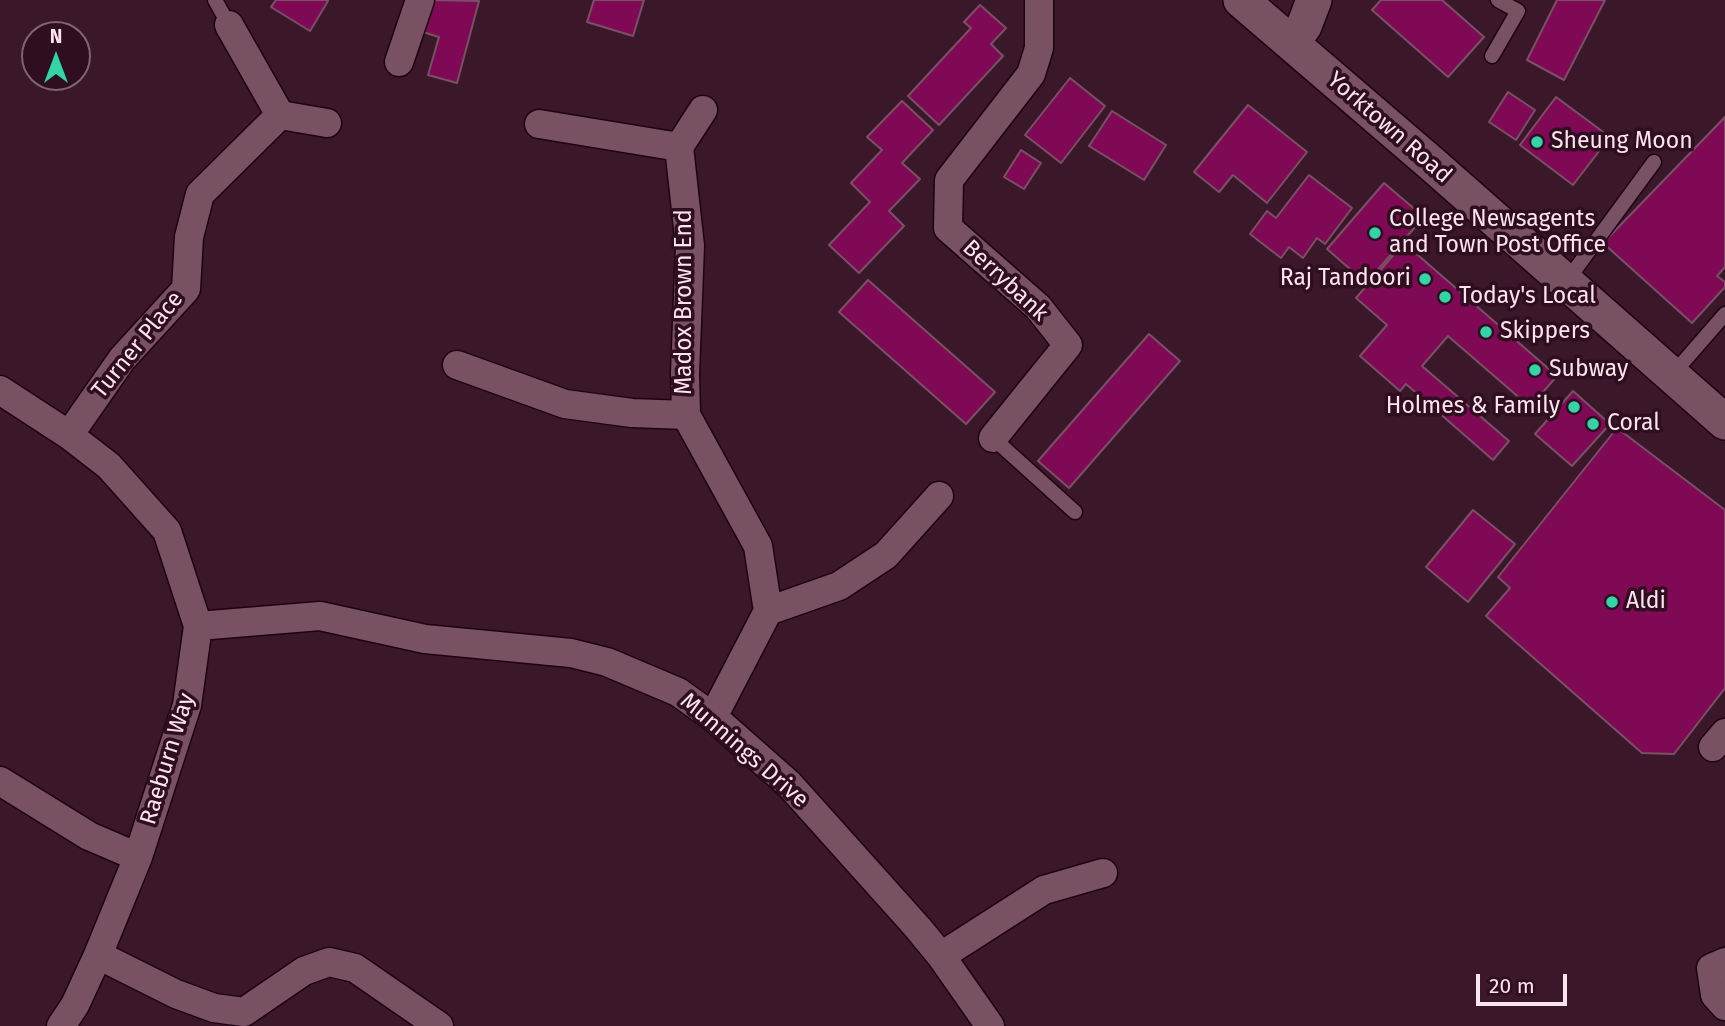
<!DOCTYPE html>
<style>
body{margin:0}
#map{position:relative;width:1725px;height:1026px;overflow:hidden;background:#3a182a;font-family:"Fira Sans",sans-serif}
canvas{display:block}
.north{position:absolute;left:21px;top:21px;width:70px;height:70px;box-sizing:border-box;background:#2f0e20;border:2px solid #816472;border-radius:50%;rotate:0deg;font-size:19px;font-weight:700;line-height:28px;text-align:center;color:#fce4ee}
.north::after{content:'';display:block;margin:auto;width:24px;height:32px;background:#33d4a8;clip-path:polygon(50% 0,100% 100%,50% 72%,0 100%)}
.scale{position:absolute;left:1476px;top:974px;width:91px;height:32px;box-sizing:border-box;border:4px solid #fce4ee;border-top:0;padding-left:9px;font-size:21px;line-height:24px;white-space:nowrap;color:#fce4ee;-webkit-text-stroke:5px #2f0e20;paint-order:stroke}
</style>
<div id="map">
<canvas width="1725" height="1026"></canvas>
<div class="north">N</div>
<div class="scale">20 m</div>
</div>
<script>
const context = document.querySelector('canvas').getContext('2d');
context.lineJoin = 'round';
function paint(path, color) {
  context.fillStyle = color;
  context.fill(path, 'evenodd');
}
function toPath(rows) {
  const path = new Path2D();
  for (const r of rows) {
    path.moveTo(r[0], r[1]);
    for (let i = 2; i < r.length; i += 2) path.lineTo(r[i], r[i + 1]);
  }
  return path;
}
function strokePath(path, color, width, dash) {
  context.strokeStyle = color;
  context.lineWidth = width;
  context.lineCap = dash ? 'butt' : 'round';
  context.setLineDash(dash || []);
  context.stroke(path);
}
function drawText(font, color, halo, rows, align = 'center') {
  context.font = font + ' "Fira Sans",sans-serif';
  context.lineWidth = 7;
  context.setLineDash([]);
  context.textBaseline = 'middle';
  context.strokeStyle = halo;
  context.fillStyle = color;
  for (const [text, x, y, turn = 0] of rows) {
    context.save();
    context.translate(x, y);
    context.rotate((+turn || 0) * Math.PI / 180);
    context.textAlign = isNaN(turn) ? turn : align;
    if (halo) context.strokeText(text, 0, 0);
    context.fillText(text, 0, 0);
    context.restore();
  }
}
const building = toPath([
 [276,0,326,0,328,1,310,31,271,7,276,0],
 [432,0,479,1,457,83,428,75,439,37,423,32,432,0],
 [594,0,644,0,633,36,587,22,594,0],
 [1381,0,1442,0,1484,37,1448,77,1372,10,1381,0],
 [1557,0,1605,0,1564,80,1527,60,1557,0],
 [980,5,1006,28,991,44,1003,56,939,125,908,96,971,28,964,22,980,5],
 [1070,78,1105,106,1061,163,1025,135,1070,78],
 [1508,92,1535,110,1516,140,1489,122,1508,92],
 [1556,97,1610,137,1573,185,1520,145,1556,97],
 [902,101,933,130,902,163,920,179,889,211,904,226,859,273,829,245,870,202,851,183,882,150,867,137,902,101],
 [1248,105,1307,152,1267,203,1233,175,1219,192,1194,172,1248,105],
 [1112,111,1166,145,1144,180,1089,146,1112,111],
 [1725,117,1725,267,1717,276,1725,282,1725,287,1692,323,1603,243,1725,117],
 [1021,150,1041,163,1024,189,1004,177,1021,150],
 [1309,175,1352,208,1325,244,1317,238,1303,258,1289,247,1281,258,1250,234,1267,211,1276,218,1309,175],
 [1384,183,1424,217,1366,283,1327,249,1384,183],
 [1404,243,1557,376,1530,407,1448,336,1422,366,1509,441,1493,460,1406,384,1400,391,1360,356,1387,325,1356,298,1404,243],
 [868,280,995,392,966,424,839,312,868,280],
 [1149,334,1180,361,1069,488,1038,461,1149,334],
 [1573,391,1610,424,1572,466,1535,434,1573,391],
 [1617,428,1725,510,1725,688,1674,754,1642,753,1486,616,1510,588,1498,577,1617,428],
 [1473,510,1515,544,1468,602,1426,567,1473,510]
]);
paint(building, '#7f0954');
strokePath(building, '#785164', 2);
const service = toPath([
 [215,0,229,25],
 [1492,56,1518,11,1498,0],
 [1566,282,1654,162],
 [1672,375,1725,314],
 [993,438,1075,512]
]);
const minor = toPath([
 [229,25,280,115],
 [399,62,420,0],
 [703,110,679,147,690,246,685,373,686,415,758,546,768,611,713,717],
 [539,124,679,147],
 [457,365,565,404,632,413,686,415],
 [0,390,69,435,109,466,167,531,198,626,187,705,138,857,98,955,75,1005,61,1026],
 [69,435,122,359,186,289,189,237,200,194,280,115,327,123],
 [993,438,1068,345,1038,307,948,228,949,180,1031,74,1039,48,1039,0],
 [768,611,839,586,886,555,939,496],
 [198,626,320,616,425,639,571,653,607,662,678,692,713,717,789,784,918,928,941,956,990,1026],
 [1713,747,1725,733],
 [0,781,89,836,138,857],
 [98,955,176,994,214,1008,244,1012,304,971,329,962,355,968,439,1026],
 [941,956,1044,890,1103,873],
 [1725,962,1711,968,1715,995,1725,1006]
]);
const tertiary = toPath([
 [1241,0,1432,164,1725,422],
 [1292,43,1304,26,1314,0]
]);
strokePath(service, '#1f0212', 17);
strokePath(minor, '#1f0212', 31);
strokePath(tertiary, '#1f0212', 38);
strokePath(service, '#785163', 14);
strokePath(minor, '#785163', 28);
strokePath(tertiary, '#785163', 35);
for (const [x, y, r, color] of [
 [1537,142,7,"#33d4a8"],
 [1375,233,7,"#33d4a8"],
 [1425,279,7,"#33d4a8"],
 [1445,297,7,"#33d4a8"],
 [1486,332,7,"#33d4a8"],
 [1535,370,7,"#33d4a8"],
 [1574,407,7,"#33d4a8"],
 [1593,424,7,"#33d4a8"],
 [1612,602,7,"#33d4a8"]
]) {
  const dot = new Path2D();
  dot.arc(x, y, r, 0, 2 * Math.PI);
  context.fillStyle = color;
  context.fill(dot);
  strokePath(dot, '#2f0e20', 2.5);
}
drawText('23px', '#fce4ee', '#2f0e20', [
 ["Yorktown Road",1389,128,41],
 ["Berrybank",1005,281,43],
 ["Madox Brown End",685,302,-90],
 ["Turner Place",138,345,-51],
 ["Munnings Drive",744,751,41],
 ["Raeburn Way",168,759,-73]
]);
drawText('23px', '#fce4ee', '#2f0e20', [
 ["Sheung Moon",1551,142],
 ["College Newsagents",1389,220],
 ["and Town Post Office",1389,246],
 ["Raj Tandoori",1411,279,"right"],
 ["Today's Local",1459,297],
 ["Skippers",1500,332],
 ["Subway",1549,370],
 ["Holmes & Family",1560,407,"right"],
 ["Coral",1607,424],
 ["Aldi",1626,602]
], 'left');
</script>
